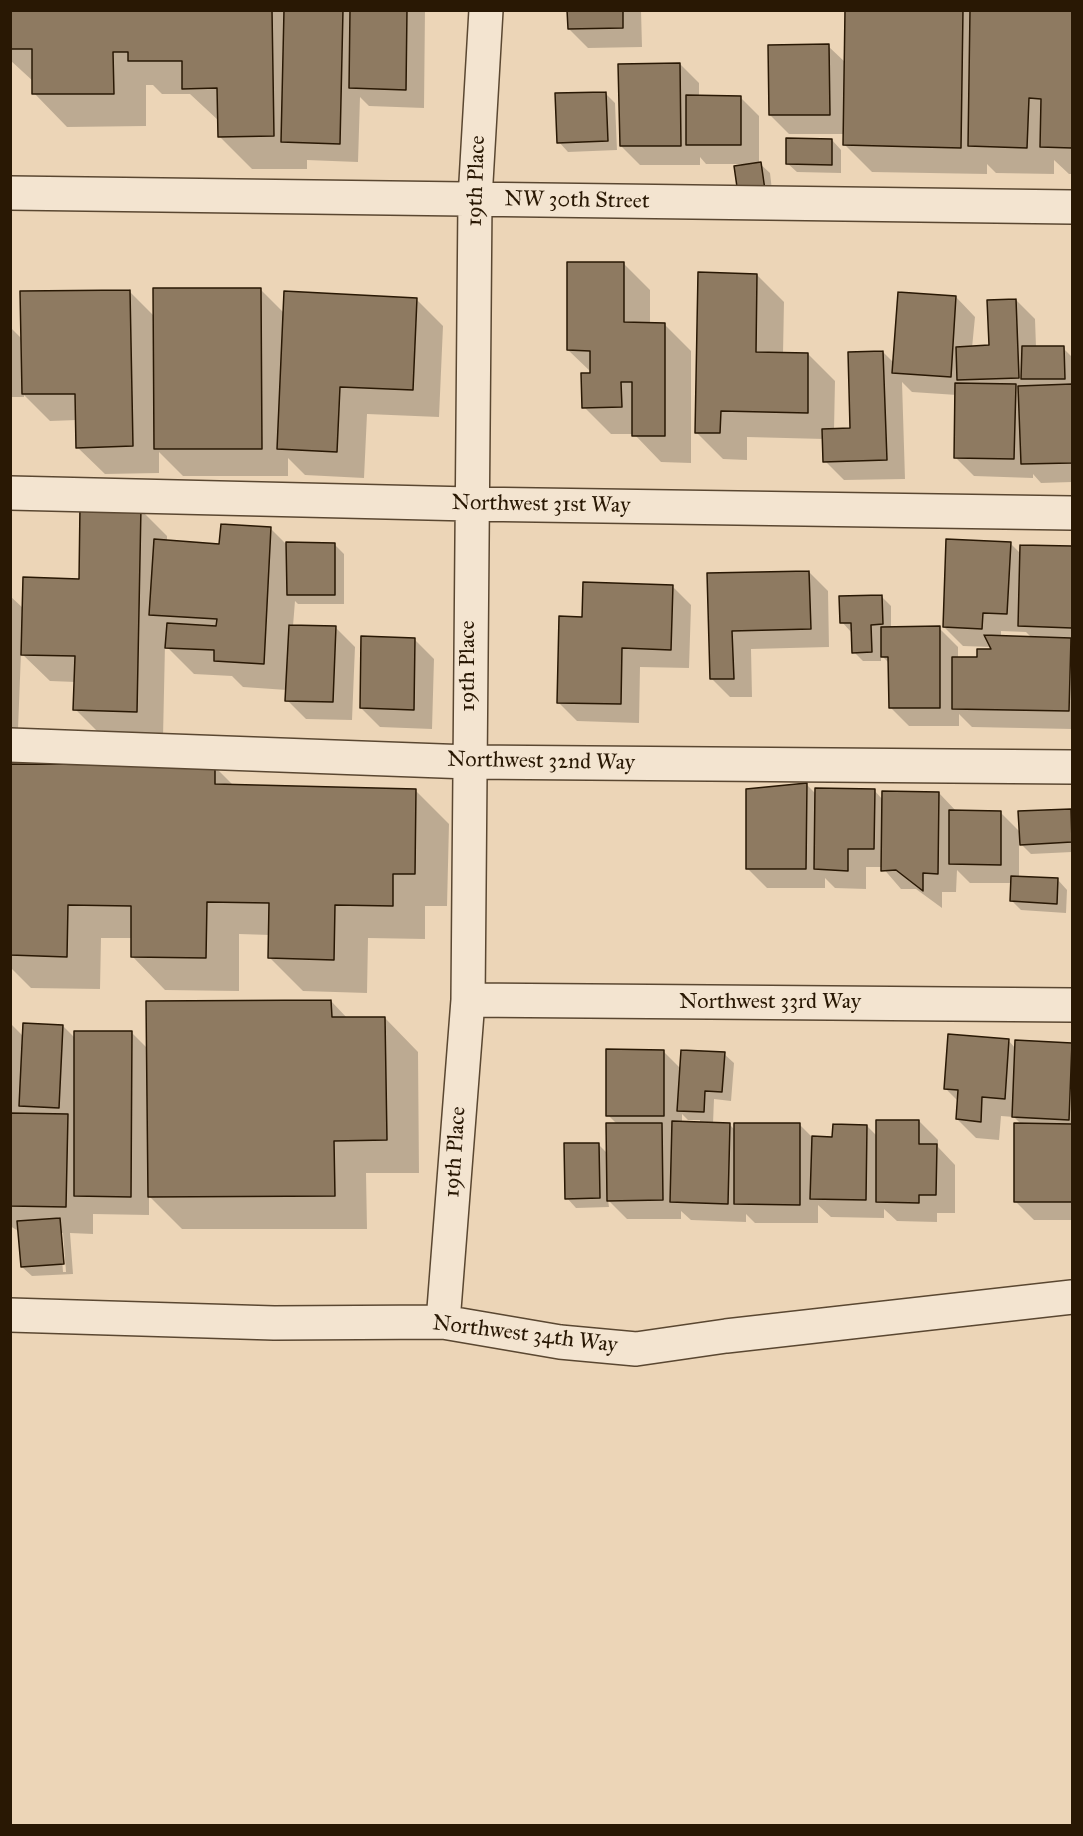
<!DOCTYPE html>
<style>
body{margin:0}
#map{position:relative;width:1083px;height:1836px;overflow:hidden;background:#ecd5b7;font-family:"IM FELL Great Primer",serif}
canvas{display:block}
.frame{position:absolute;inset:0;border:12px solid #291804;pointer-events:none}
</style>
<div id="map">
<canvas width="1083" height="1836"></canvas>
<div class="frame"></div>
</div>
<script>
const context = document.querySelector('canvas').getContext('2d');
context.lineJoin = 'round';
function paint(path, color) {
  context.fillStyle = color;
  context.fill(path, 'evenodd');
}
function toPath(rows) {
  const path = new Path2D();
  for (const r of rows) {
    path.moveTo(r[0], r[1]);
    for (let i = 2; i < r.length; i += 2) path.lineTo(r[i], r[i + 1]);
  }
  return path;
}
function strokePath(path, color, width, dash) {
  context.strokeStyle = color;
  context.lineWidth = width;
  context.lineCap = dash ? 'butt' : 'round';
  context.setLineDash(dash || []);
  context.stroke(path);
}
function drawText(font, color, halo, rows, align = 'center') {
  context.font = font + ' "IM FELL Great Primer",serif';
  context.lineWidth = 4.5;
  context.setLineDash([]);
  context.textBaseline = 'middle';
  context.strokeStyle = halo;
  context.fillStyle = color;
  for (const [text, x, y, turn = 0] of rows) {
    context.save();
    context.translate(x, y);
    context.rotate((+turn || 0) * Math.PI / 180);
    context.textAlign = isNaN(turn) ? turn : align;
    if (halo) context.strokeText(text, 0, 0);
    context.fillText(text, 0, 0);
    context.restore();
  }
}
paint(toPath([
 [10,10,425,10,424,108,369,106,360,97,358,162,307,160,307,169,252,169,219,136,219,121,190,94,162,94,153,85,146,85,146,126,67,127,34,93,34,82,10,60],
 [569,10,641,10,642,47,588,48,569,29],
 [847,10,1072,10,1072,174,1069,174,1054,160,1054,174,996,173,987,164,987,174,872,172,845,145,845,134,789,134,770,115,828,46,846,63],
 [680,64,699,83,699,97,740,97,759,116,759,163,770,173,773,199,748,164,706,164,700,157,700,165,640,165,621,146],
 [605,93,615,103,617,150,568,152,559,142],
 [832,140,841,150,841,173,797,172,787,163],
 [623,263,650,290,650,324,664,324,691,351,691,463,661,462,634,434,611,434,584,407,591,372,568,350],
 [757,275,784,302,783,354,808,354,835,381,834,430,851,429,883,352,894,363,956,297,975,317,972,348,991,347,1016,300,1035,319,1036,347,1063,348,1072,357,1072,482,1041,483,1033,474,1033,478,974,476,955,457,957,395,912,392,902,382,905,479,844,480,825,461,824,439,747,437,747,460,723,459,696,432],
 [260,289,284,313,416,299,443,326,439,417,367,414,364,478,305,475,288,458,288,476,183,476,159,452,159,473,105,474,77,447,77,420,50,421,24,395,24,397,10,397,10,327,22,339,129,291,155,317],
 [140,509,167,536,167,541,221,545,270,528,288,546,334,544,344,554,344,604,298,604,295,601,293,626,336,628,355,647,352,720,306,719,287,700,287,690,243,687,232,676,194,674,165,645,163,738,102,736,75,709,76,682,50,681,21,653,18,729,10,728,10,596,24,609,80,581],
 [1010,543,1021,554,1021,546,1072,548,1072,729,972,727,959,714,959,726,909,726,890,707,890,664,881,655,881,661,863,661,854,652,851,632,842,622,881,596,891,606,891,629,939,628,958,647,958,659,979,659,993,651,991,647,963,646,944,627],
 [1001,631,1026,632,1032,638,1001,637],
 [809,572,828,591,829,647,751,649,752,697,730,697,711,678,708,575],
 [672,586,691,605,689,668,640,667,639,723,577,721,558,702,583,619],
 [415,640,434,659,432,729,380,727,361,708],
 [10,766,215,767,234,786,415,790,449,824,447,906,425,906,425,939,368,938,367,993,303,991,270,958,270,935,239,934,239,991,165,990,132,956,132,938,101,938,100,989,31,988,10,967],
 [806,784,817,795,874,790,883,800,939,793,957,812,1000,812,1021,833,1070,811,1072,852,1031,854,1019,842,1019,878,1058,880,1067,890,1066,913,1021,910,1012,901,1012,883,970,883,957,870,956,892,942,892,942,908,916,889,901,889,882,867,866,867,866,889,835,888,825,878,825,888,767,888,748,869],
 [331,1001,348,1019,385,1018,418,1052,419,1173,366,1173,367,1229,182,1229,149,1196,149,1215,93,1214,93,1234,70,1233,73,1274,32,1276,22,1267,20,1232,10,1226,10,1023,24,1037,63,1026,76,1039,131,1032,148,1049],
 [60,1233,63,1233,66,1272,63,1272],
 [1008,1040,1016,1049,1072,1046,1072,1220,1034,1220,1015,1201,1022,1125,1014,1117,1001,1116,999,1140,976,1138,957,1119,958,1101,946,1089],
 [663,1051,681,1069,724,1054,734,1063,731,1101,714,1099,713,1124,729,1124,736,1131,800,1125,813,1138,834,1138,867,1126,878,1137,919,1121,938,1140,938,1147,955,1165,955,1213,937,1213,937,1222,897,1221,884,1209,884,1218,831,1217,818,1205,818,1223,755,1223,746,1214,746,1222,691,1220,681,1211,681,1219,627,1219,608,1200,609,1207,576,1208,567,1198,598,1144,608,1154,617,1124,608,1115],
 [682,1114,688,1120,700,1120,700,1123,682,1123]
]), '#0003');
const building = toPath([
 [10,10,272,10,274,136,218,137,217,88,182,89,182,61,128,61,128,52,113,52,114,94,32,94,32,49,10,49,10,10],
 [284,10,343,10,340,144,281,142,284,10],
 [350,10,407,10,406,90,349,88,350,10],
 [567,10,623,10,623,28,568,29,567,10],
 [845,10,963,10,961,148,843,145,845,10],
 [970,10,1072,10,1072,148,1040,147,1041,99,1029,98,1027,148,968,146,970,10],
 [829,44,830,115,769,115,768,45,829,44],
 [680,63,681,146,620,146,618,64,680,63],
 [606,92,608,141,557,143,555,93,606,92],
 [686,95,741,96,741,145,686,145,686,95],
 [786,138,832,139,832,165,786,164,786,138],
 [761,162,765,190,738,194,734,166,761,162],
 [567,262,624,262,624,322,665,323,665,436,632,436,632,382,621,382,622,407,582,408,581,373,590,373,590,351,567,350,567,262],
 [698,272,757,274,756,352,808,353,808,413,721,411,720,433,695,433,698,272],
 [153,288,261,288,262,449,154,449,153,288],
 [130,290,133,446,76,448,75,394,22,394,20,291,130,290],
 [284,291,417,298,413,390,340,387,337,452,277,449,284,291],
 [898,292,956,296,951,377,892,373,898,292],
 [1016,299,1019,378,957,380,956,347,989,345,987,300,1016,299],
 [1022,346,1064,346,1065,379,1021,379,1022,346],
 [883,351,887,460,823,462,822,429,850,428,848,352,883,351],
 [955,383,1016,384,1014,459,954,458,955,383],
 [1072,384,1072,463,1021,464,1018,386,1072,384],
 [80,506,141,507,137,712,73,710,75,656,21,655,23,577,79,579,80,506],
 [221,524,271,527,264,664,214,661,214,650,165,648,167,623,216,626,217,619,149,615,154,539,219,544,221,524],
 [946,539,1011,542,1007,614,983,613,982,629,943,627,946,539],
 [286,542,335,543,335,595,287,595,286,542],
 [1020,545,1072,546,1072,628,1018,626,1020,545],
 [809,571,811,629,732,631,734,679,710,679,707,573,809,571],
 [583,582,673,585,671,650,622,648,621,704,557,703,559,616,582,617,583,582],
 [882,595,883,624,871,625,872,652,852,653,851,623,840,623,839,596,882,595],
 [289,625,336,626,333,702,285,701,289,625],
 [940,626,940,708,889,708,888,657,881,657,881,627,940,626],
 [984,635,1071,638,1069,711,952,709,952,657,977,657,977,649,991,649,984,635],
 [361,636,415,638,414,710,360,708,361,636],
 [10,764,215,765,215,784,416,789,415,874,393,874,393,906,335,905,334,960,268,958,269,903,207,902,206,958,131,957,131,906,68,905,67,957,10,955,10,764],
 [807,783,806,869,746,869,746,789,807,783],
 [815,788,875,789,874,849,848,849,848,871,814,869,815,788],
 [882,791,939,792,938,874,923,873,923,891,896,870,881,871,882,791],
 [1071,809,1072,842,1020,845,1018,811,1071,809],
 [949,810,1001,811,1001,865,949,864,949,810],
 [1011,876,1058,878,1057,904,1010,901,1011,876],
 [331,1000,332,1017,385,1017,387,1140,334,1141,335,1196,148,1197,146,1001,331,1000],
 [23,1023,63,1025,59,1108,19,1106,23,1023],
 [74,1031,132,1031,131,1197,74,1196,74,1031],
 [948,1034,1009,1039,1005,1099,982,1097,981,1122,956,1119,958,1090,944,1089,948,1034],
 [1015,1040,1072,1043,1069,1120,1012,1117,1015,1040],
 [606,1049,664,1050,664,1116,606,1116,606,1049],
 [681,1050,725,1052,722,1092,705,1091,704,1112,677,1111,681,1050],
 [10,1113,68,1114,66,1207,10,1206,10,1113],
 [876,1120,919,1120,919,1144,937,1144,936,1195,919,1195,919,1203,876,1202,876,1120],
 [672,1121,730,1123,728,1204,670,1202,672,1121],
 [606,1123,662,1123,663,1200,607,1201,606,1123],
 [734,1123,800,1123,800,1205,734,1204,734,1123],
 [1014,1123,1072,1124,1072,1202,1014,1202,1014,1123],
 [833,1124,867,1125,866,1200,810,1199,812,1136,832,1137,833,1124],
 [564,1143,599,1143,600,1198,565,1199,564,1143],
 [60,1218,64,1264,21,1267,17,1221,60,1218]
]);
paint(building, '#8e7a61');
strokePath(building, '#291804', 1.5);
const minor = toPath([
 [10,193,1072,207],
 [10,493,470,504,1072,513],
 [10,745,469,762,1072,767],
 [468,1000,1072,1005],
 [10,1315,274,1323,443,1322,560,1342,636,1349,726,1336,1072,1297],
 [443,1322,468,1000,475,199,486,10]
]);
strokePath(minor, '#5a4731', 36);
strokePath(minor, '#f3e4d0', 33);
drawText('22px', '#291804', '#f3e4d0', [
 ["19th Place",477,181,-88],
 ["NW 30th Street",577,201,1],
 ["Northwest 31st Way",541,505,1],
 ["19th Place",469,666,-90],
 ["Northwest 32nd Way",541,762,1],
 ["Northwest 33rd Way",770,1003],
 ["19th Place",456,1152,-86],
 ["Northwest 34th Way",525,1335,7]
]);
</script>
